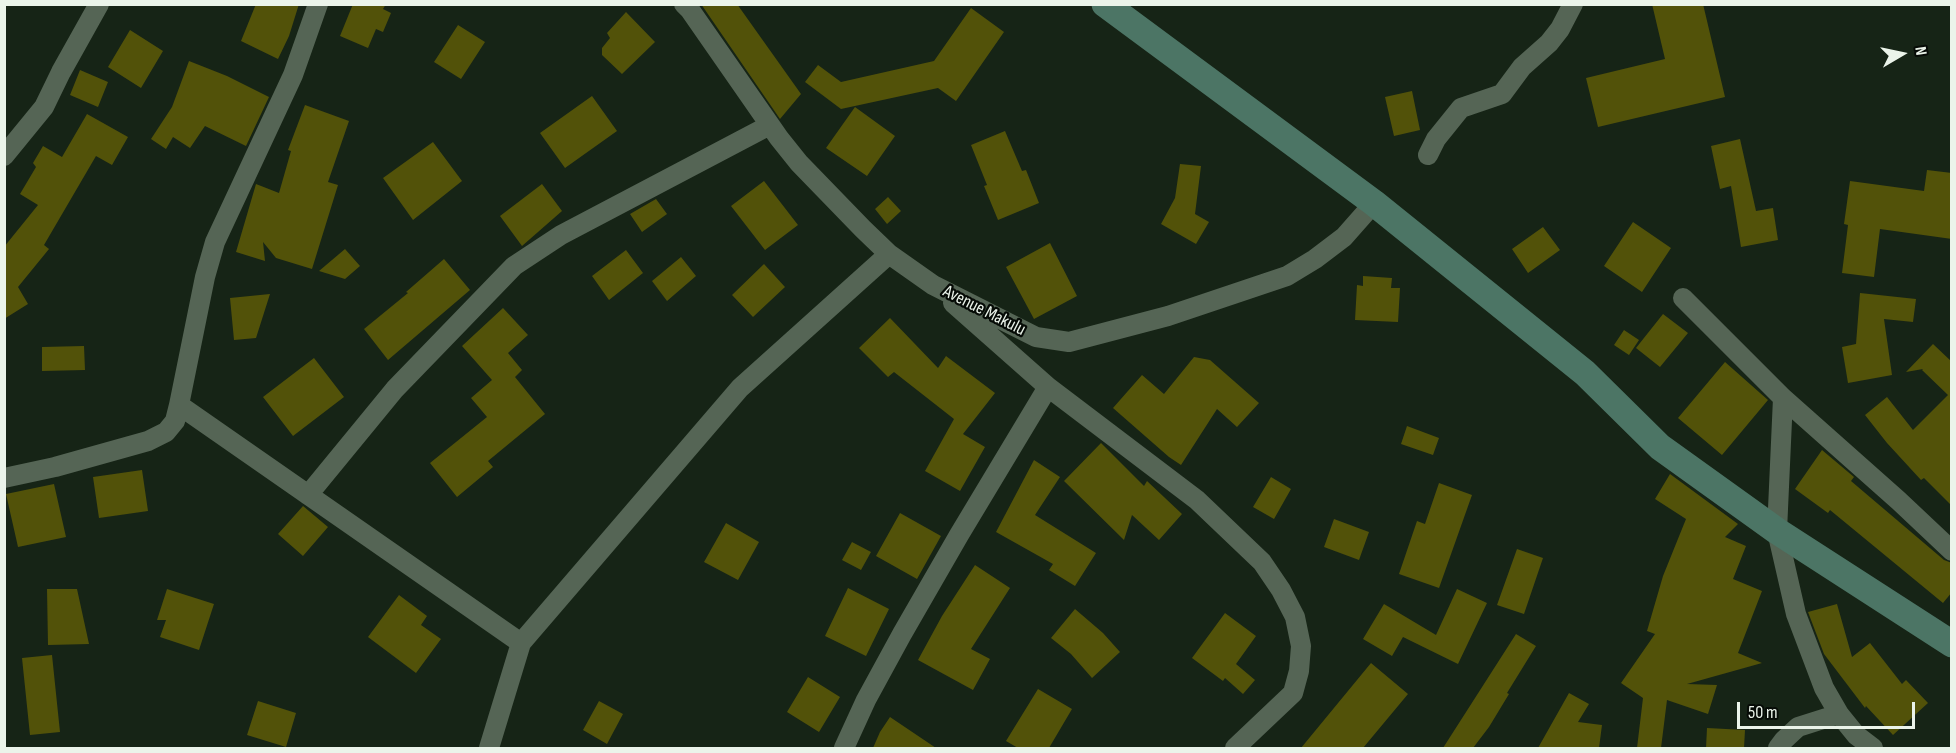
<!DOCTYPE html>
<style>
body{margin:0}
#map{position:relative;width:1956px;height:753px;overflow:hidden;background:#162416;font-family:"Sofia Sans Condensed",sans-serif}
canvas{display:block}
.frame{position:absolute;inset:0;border:6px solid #ebf4ea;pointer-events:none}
.north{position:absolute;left:1872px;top:24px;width:60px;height:60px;-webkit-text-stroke:4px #060b06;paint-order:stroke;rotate:81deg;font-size:16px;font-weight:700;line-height:24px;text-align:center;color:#ebf4ea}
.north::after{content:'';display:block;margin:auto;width:21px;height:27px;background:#ebf4ea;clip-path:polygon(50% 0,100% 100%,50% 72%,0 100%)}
.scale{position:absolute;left:1737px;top:702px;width:178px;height:27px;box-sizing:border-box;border:3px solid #ebf4ea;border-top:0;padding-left:8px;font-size:18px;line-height:21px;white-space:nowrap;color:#ebf4ea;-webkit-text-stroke:4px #060b06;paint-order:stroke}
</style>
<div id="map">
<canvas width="1956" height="753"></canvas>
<div class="frame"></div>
<div class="north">N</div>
<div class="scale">50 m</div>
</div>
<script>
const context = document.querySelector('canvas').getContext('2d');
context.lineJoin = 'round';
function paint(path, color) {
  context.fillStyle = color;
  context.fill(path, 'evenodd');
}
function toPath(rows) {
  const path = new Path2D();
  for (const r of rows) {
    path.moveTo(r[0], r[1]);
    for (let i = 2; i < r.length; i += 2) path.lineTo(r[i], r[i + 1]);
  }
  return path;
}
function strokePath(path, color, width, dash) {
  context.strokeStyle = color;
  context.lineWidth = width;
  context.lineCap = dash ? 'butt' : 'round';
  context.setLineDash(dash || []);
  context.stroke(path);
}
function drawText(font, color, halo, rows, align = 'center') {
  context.font = font + ' "Sofia Sans Condensed",sans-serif';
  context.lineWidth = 4.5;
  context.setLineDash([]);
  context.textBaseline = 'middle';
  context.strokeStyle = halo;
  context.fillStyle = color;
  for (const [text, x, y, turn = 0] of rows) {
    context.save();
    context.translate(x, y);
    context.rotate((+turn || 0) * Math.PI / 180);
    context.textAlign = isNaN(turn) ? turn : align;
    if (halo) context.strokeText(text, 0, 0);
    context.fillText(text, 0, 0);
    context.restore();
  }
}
paint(toPath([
 [256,4,299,4,289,36,278,59,241,41],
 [353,4,386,4,383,9,391,13,383,32,376,29,368,48,340,36],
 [701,4,737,4,801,94,780,119],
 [1652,4,1703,4,1725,97,1598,127,1586,78,1665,59],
 [971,8,1004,32,956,101,938,88,841,109,805,82,818,65,841,82,934,61],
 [626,12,655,42,622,74,602,55,602,48,610,38,607,33],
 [458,25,485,42,461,79,434,62],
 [130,30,163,51,141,88,108,67],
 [189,61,227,76,269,97,246,146,205,126,190,148,173,137,166,149,151,139,172,107],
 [80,70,108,82,98,107,70,95],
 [1412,91,1420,130,1394,136,1385,97],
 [592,96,617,131,565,168,540,133],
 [305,105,349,121,328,182,338,185,312,269,276,258,263,242,265,261,236,252,256,184,279,193,291,151,288,150],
 [855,107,895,136,867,176,826,148],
 [87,114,128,137,112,165,96,156,44,245,49,249,18,287,28,304,4,319,4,247,38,205,20,194,36,167,33,163,43,146,62,157],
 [1005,131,1022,171,1026,170,1039,203,998,220,984,186,987,185,971,145],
 [1740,139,1756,211,1773,208,1778,240,1741,247,1731,186,1720,189,1711,146],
 [433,142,462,181,413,220,383,178],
 [1180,164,1201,166,1195,214,1209,222,1196,244,1161,224,1175,198],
 [1927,170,1952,173,1952,239,1880,229,1874,277,1842,273,1848,225,1844,224,1850,181,1924,191],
 [764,181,798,225,765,250,731,206],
 [542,184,562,211,522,246,500,216],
 [888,197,901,211,887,224,875,209],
 [656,199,667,214,642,232,630,214],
 [1633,222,1671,248,1642,292,1604,266],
 [1543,227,1560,250,1528,273,1512,249],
 [1050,243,1077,296,1034,319,1006,267],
 [345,249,360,266,345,279,319,271],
 [626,250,643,273,609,300,592,276],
 [681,257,696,276,667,301,652,281],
 [444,259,470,290,388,360,364,329,408,293,406,292],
 [764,264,785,287,753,317,732,295],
 [1363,276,1392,278,1391,288,1400,288,1398,322,1355,320,1357,285,1363,286],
 [1860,293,1916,299,1913,322,1884,319,1892,375,1848,383,1842,347,1856,344],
 [270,294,256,338,234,340,230,298],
 [503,308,528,335,508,353,522,370,515,377,545,414,488,461,493,467,457,497,430,463,487,417,471,398,492,380,462,346],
 [1663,314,1688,333,1660,367,1636,348],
 [890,318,938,368,946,356,995,393,963,434,985,447,960,491,925,471,954,419,894,372,888,377,859,348],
 [1624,330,1639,340,1629,355,1614,345],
 [1933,344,1952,362,1952,506,1924,478,1921,480,1887,443,1865,415,1887,397,1913,430,1948,395,1922,370,1923,369,1906,372],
 [84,346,85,370,42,371,42,347],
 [1194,357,1210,360,1259,403,1237,427,1217,409,1181,465,1169,457,1113,408,1142,375,1164,394],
 [314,358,344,397,293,436,263,397],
 [1725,362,1768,400,1722,455,1678,418],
 [1407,426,1439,438,1433,455,1401,444],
 [1101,443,1144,486,1147,481,1182,514,1159,540,1132,515,1124,540,1064,481],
 [1822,450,1854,477,1851,481,1944,560,1952,563,1952,592,1943,603,1830,510,1828,513,1795,489],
 [1034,460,1060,477,1035,515,1096,553,1075,586,1049,570,1053,564,996,532],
 [142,470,148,511,99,518,93,477],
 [1670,474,1738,524,1725,537,1746,546,1733,579,1762,591,1738,653,1762,663,1687,684,1717,685,1708,714,1667,700,1661,748,1637,748,1643,698,1621,683,1655,634,1647,631,1663,576,1686,519,1655,499],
 [1271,477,1291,489,1274,519,1253,507],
 [1439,483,1472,495,1439,588,1399,574,1417,521,1425,524],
 [54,484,66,537,18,547,6,494],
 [303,506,328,527,303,556,278,534],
 [900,513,941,536,917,579,876,556],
 [1334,519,1369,532,1359,560,1324,547],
 [726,523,759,542,738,580,704,562],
 [852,542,871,552,861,570,842,560],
 [1517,549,1543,558,1524,614,1497,605],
 [975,565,1010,588,971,649,990,659,973,690,918,660,942,616],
 [848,588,889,609,866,656,825,636],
 [47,589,77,589,89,644,48,645],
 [167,589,214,604,199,650,160,637,166,620,157,620],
 [1457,589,1487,603,1458,664,1403,637,1392,656,1363,639,1384,604,1436,635],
 [399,595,427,616,421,625,441,639,416,673,368,637],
 [1837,604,1852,657,1870,643,1902,684,1906,680,1928,703,1893,735,1866,706,1865,708,1824,654,1808,612],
 [1075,609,1103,633,1120,652,1092,678,1071,654,1051,638],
 [1225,613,1256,636,1236,664,1255,680,1243,694,1225,678,1223,681,1192,658],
 [1516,634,1536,646,1507,693,1509,694,1489,727,1473,748,1443,748],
 [52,655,60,732,30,735,22,658],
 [1371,663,1408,694,1363,748,1301,748],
 [808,677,840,697,819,732,787,712],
 [1038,689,1072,709,1049,748,1018,748,1006,741],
 [1569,693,1589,704,1578,722,1602,725,1599,748,1538,748],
 [258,701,296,713,286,747,247,735],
 [599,701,623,714,607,744,583,730],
 [890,717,936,748,873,748,880,732],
 [1707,728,1745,730,1744,748,1706,748]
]), '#525209');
strokePath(toPath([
 [318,4,293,75,215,242,205,277,179,405,521,643,489,748],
 [684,4,690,10,779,138,799,163,863,229,889,254,933,285,1036,337,1069,342,1168,316,1287,276,1315,259,1344,237,1374,203],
 [1428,155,1436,139,1461,108,1502,94,1522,67,1549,43,1560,29,1573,4],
 [4,156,44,107,61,72,99,4],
 [1683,298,1783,398,1899,501,1952,551],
 [953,303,1048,387,1197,500,1262,562,1281,590,1295,617,1301,646,1299,671,1293,693,1235,748],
 [1783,398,1777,531,1796,614,1824,688,1839,714,1856,735,1873,748],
 [4,478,55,467,148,441,166,432,175,421,179,405],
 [308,495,395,389,514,266,561,235,770,125],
 [521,643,740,388,889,254],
 [844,748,866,700,902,634,959,535,1048,387],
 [1778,748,1784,740,1798,727,1839,714]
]), '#556555', 20);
strokePath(toPath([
 [1105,4,1374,203,1585,373,1660,447,1777,531,1952,644]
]), '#4c7565', 27);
drawText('18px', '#ebf4ea', '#060b06', [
 ["Avenue Makulu",984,311,27]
]);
</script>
